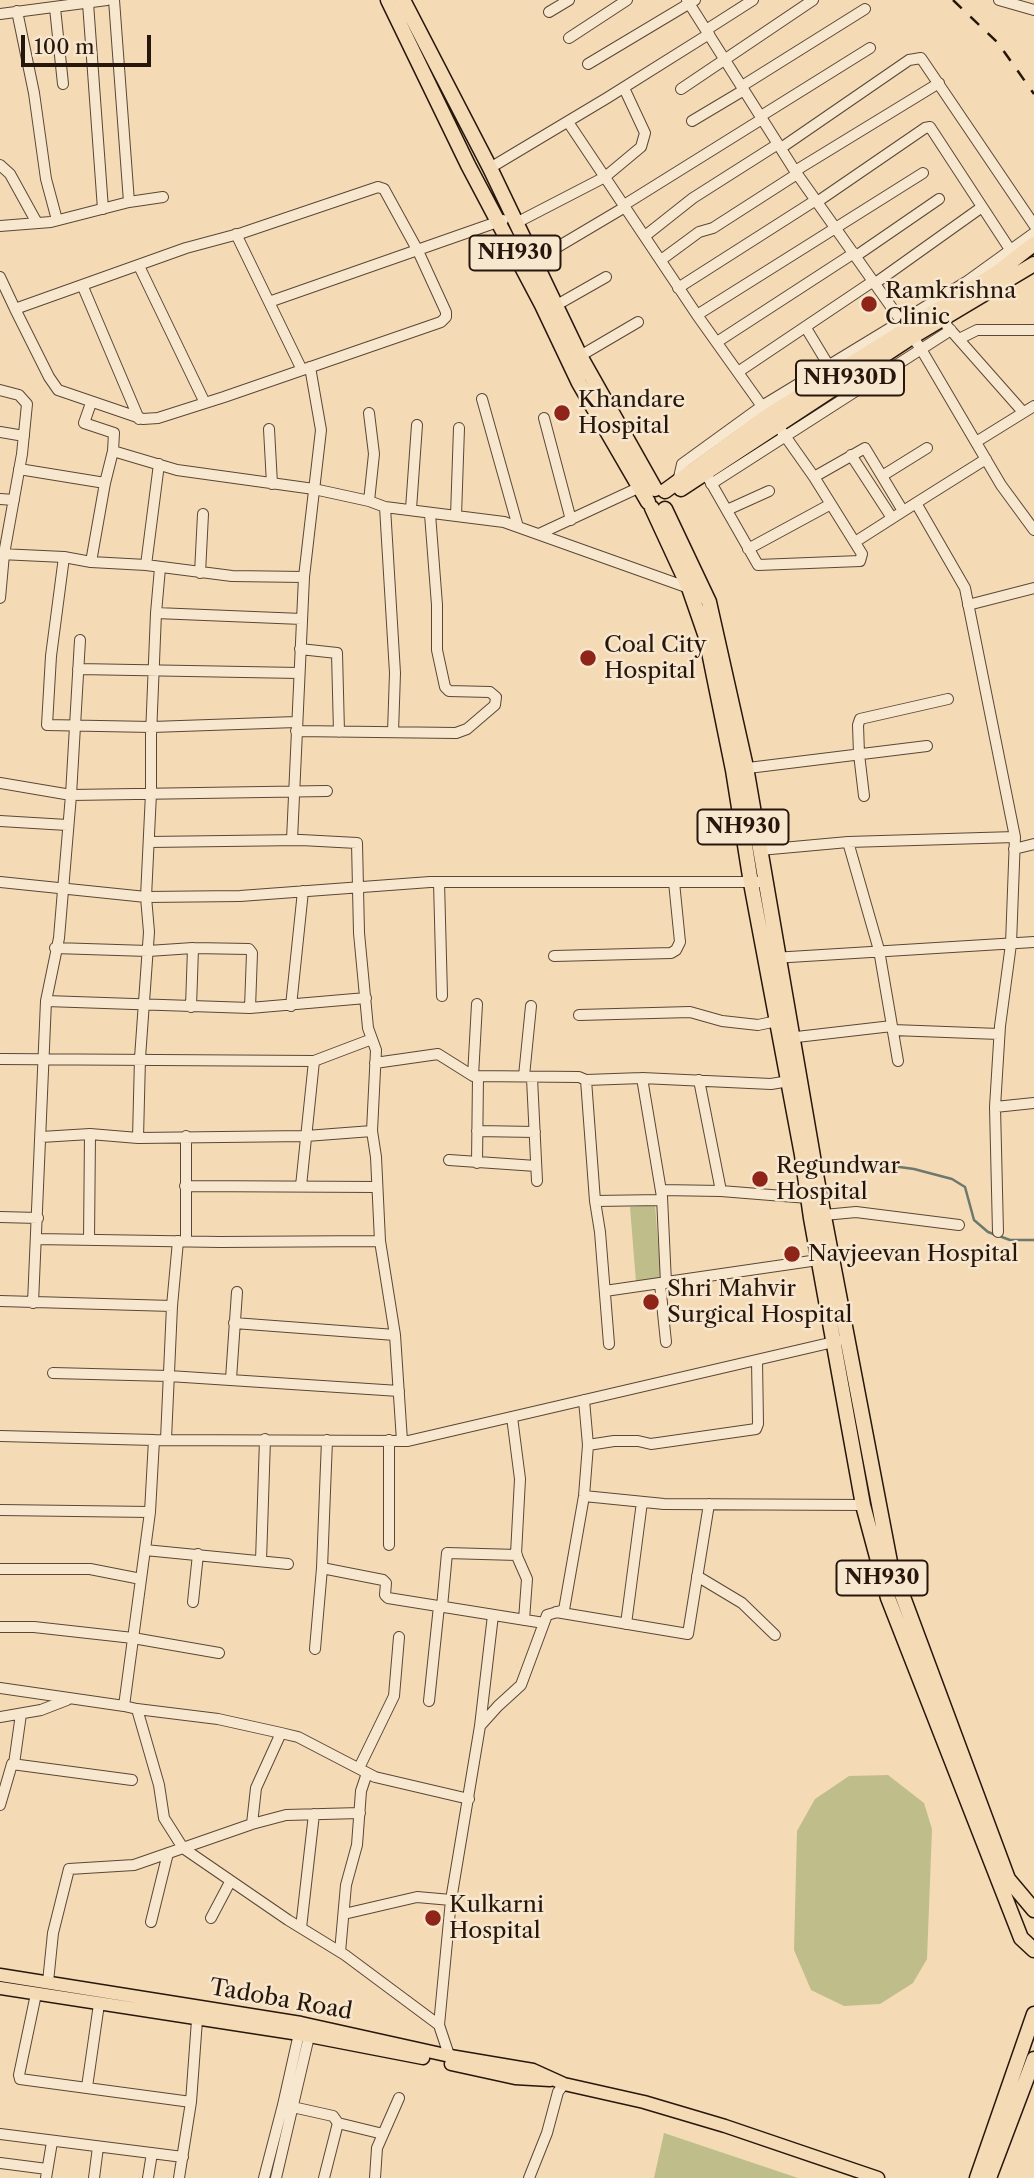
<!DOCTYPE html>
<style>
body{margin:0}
#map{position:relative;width:1034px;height:2178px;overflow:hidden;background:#f4dab5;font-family:"Libre Caslon Text",serif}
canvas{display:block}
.scale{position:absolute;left:21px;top:35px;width:130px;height:32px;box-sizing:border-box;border:4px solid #26160c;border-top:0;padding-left:9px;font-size:21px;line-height:24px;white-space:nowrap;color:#26160c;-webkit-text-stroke:5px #f8e7cf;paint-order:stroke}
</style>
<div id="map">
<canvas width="1034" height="2178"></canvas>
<div class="scale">100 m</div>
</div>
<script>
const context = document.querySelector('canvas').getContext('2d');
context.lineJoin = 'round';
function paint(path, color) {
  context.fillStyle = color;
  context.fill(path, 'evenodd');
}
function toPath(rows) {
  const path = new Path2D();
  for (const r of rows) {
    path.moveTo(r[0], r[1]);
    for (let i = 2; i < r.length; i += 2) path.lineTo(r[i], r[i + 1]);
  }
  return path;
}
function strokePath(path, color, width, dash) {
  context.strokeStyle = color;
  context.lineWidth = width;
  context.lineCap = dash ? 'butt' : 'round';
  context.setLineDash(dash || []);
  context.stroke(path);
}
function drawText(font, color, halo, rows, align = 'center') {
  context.font = font + ' "Libre Caslon Text",serif';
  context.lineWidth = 5;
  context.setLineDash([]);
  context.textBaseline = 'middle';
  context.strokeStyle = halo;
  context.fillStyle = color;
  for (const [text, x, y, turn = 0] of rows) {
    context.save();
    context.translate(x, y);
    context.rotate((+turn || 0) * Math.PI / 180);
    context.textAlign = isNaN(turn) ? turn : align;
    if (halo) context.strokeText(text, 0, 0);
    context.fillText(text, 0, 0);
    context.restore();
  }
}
paint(toPath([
 [655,1205,661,1279,636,1282,630,1207],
 [888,1775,924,1803,932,1829,927,1959,913,1983,880,2004,844,2006,811,1990,794,1950,797,1831,815,1799,849,1776],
 [664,2133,798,2178,654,2178]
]), '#bfbe8b');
strokePath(toPath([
 [821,1167,863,1162,914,1169,952,1179,965,1187,974,1220,988,1232,1010,1240,1034,1240]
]), '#6d786f', 2.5);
const minor = toPath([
 [114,0,129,202],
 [687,0,795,171,921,349,1001,485,1034,530],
 [999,0,1034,10],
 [88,3,103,209],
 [55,8,63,84],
 [17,11,34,93,46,179,57,220],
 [549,12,569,0],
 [0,14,107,0],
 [706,30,753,0],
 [569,38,627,0],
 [588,64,695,0],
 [742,86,865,9],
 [681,89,813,0],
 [761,116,870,48],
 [692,121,744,90],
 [568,122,697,315,764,409],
 [781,148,909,60,921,58,1034,225],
 [0,165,10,174,37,223],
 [490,168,607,98,709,34],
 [795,171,939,83],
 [817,202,925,128,930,127,1011,251],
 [624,205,762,119],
 [516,223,605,177,641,147,645,133,624,88],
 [0,226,51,222,129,202,163,197],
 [236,234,302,370],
 [645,236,693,198,778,144],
 [856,256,939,199],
 [661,260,699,232,713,228,797,174],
 [534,261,625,207],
 [139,266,205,403],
 [0,277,15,309,49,377,58,390,143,419,158,418,224,397,441,322,446,317,446,312,418,251,384,189,378,187,242,233,186,248,15,309],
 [874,284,982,207],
 [83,287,139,419],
 [678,288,816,200],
 [269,302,503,220],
 [555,306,606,277],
 [697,315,923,173],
 [947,326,1023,412],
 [806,328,832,371],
 [959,339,977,330,1034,330],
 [717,342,854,253],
 [580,356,638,322],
 [738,372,872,282],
 [0,390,19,395,27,404,22,454,4,554,0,598],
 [482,399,518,527],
 [91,403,84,423,114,433,113,451],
 [544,418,571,520],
 [269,429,272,484],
 [0,432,24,436],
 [976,442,1034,406],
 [851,455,892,518],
 [986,459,916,503,965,588,1015,837,1011,944,1000,1026,995,1107,1034,1103],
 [19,469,105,483],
 [706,474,758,565,860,561,862,554,814,477,778,426],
 [882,476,927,448],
 [814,477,865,448,903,511],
 [678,482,682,464,762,406,966,282,1034,233],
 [711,484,951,330],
 [0,499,14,500],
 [369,501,374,454,369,413],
 [385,507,395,673,393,732],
 [411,509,417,425],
 [727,510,769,491],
 [456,516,459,428],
 [539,534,638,488],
 [855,542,916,503],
 [748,549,831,504],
 [0,554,64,557,91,562,146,565,232,576,304,577,292,840],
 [64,557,51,656,47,725,152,727,296,722],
 [91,562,105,483,113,451,177,470,314,489,369,501,385,507,504,522,689,588],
 [146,565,159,464],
 [200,573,203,514],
 [304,577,321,430,310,367],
 [968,605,1034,588],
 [156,613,302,619],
 [300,649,337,653,339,732],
 [78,669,299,673],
 [296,731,456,733,467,729,495,705,496,697,490,692,449,691,445,687,437,650,437,605,430,514],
 [740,769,927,746],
 [0,783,71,795,327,791],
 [864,796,859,754,858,725,860,719,948,699],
 [0,821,67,825],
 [149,842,301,840,357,843,359,933,368,1028,376,1050,372,1131,376,1157,380,1241,395,1335,402,1441],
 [848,842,879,950,898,1061],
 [1014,849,1034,844],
 [760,850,848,842,1015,837],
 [0,882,146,897,240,896,430,882,766,882],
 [439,882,442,996],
 [55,948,148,951,193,948,249,949,252,953,250,1008],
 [554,956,671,953,676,950,680,942,674,882],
 [773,958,1034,942],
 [46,1001,250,1008,366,998],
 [291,1006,303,891],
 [191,1007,193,948],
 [579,1015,690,1012,722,1021,758,1025,777,1021],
 [893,1030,999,1034],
 [788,1038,892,1026],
 [0,1059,314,1061,372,1039],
 [375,1063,438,1054,473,1076,579,1077,586,1080,642,1078,771,1084,789,1081],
 [473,1076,477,1004],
 [524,1076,531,1006],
 [532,1078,537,1181],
 [642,1078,662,1197,666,1283],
 [586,1080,595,1201,600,1232,609,1344],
 [699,1080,721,1191],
 [995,1107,998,1232],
 [477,1131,535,1132],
 [41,1137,90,1134,138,1138,306,1136,372,1131],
 [138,1138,140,1058,149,932,146,897,151,793,151,735,156,613,160,568],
 [449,1160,536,1166],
 [477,1163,478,1076],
 [185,1186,377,1187],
 [301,1186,314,1061],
 [661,1190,721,1191,808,1198],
 [595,1201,662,1200],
 [824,1215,856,1212,959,1225],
 [0,1217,38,1218],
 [36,1239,220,1242,380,1241],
 [89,1240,90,1134],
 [186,1241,186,1136],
 [660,1284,666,1342],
 [605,1291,818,1260],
 [0,1301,172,1306],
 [33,1303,46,1001,59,938,71,795,80,640],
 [234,1323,395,1335],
 [53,1373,169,1376,399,1391],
 [231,1379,237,1292],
 [512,1417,520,1479,516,1554,527,1579,524,1620],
 [0,1436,154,1440,408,1441,838,1341],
 [166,1439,172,1306,178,1241],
 [588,1445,614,1441,638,1441,651,1444,756,1429,758,1424,757,1360],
 [584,1496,664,1504,863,1505],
 [0,1510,150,1512],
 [389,1545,389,1440],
 [145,1550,288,1564],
 [261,1561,265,1439],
 [322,1568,383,1580,386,1583,385,1595,388,1598,544,1623],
 [0,1569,90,1569,141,1579],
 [697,1576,742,1603,775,1635],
 [193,1602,198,1554],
 [442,1607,447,1553,517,1555],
 [556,1612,688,1634,709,1504],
 [626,1624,642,1502],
 [0,1627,34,1627,133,1638,219,1653],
 [315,1649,322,1568,327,1440],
 [0,1688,124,1706],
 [429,1701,439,1606],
 [137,1709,218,1719,281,1733,298,1737,375,1777,469,1799],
 [0,1717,41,1710,67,1700],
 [480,1726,493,1615],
 [14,1764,21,1714],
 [359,1768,394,1696,399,1637],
 [0,1805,12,1764,132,1780],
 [252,1824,256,1788,281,1733],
 [183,1848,288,1920,345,1955,439,2025],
 [183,1848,252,1824,286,1815,360,1813],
 [344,1914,417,1897,451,1900],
 [211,1918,230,1882],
 [151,1922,168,1853],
 [301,1928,314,1814],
 [340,1952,346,1885,357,1845,361,1791,367,1773],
 [48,1982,53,1933,69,1869,134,1865,183,1848,164,1818,159,1785,137,1709,124,1706,150,1512,154,1440],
 [36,1994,19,2075,20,2079,191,2102],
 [451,2061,439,2025,451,1900,480,1726,498,1706,521,1685,547,1615,564,1610,584,1496,588,1445,584,1400],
 [87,2087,99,2004],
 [288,2106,333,2116,338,2123,324,2178],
 [338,2123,383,2134],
 [0,2134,183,2157],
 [0,2163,47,2169],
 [46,2178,52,2142],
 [94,2178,98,2147],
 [148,2178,152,2153],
 [179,2178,191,2102,197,2020],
 [264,2178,283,2105,300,2029],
 [276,2178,310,2032],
 [375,2178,377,2148,399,2098],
 [529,2178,547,2133,558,2092,564,2084]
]);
const major = toPath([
 [0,1975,301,2023,450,2056,533,2070,564,2084,644,2102,725,2126,878,2178],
 [0,1988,299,2034,423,2058],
 [451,2064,515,2078,550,2080]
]);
const highway = toPath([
 [388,0,468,165,542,305,579,383,648,502],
 [403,0,490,168,580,356,655,489],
 [681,489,912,337,1034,264],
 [665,491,769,415,998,272,1034,244],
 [652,508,689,588,706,637,733,770,751,883,802,1155,811,1218,863,1505,888,1598,1021,1938,1034,1950],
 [665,509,709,602,746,767,817,1180,890,1562,1008,1879,1034,1910],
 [977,2178,1034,2014],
 [989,2178,1034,2059]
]);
strokePath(minor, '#5a4736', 12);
strokePath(major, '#26160c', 15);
strokePath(highway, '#26160c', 17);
strokePath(minor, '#f8e7cf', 10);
strokePath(major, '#f4dab5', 12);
strokePath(highway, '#f4dab5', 14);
strokePath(toPath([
 [953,0,998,43,1034,94]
]), '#26160c', 2.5, [12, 12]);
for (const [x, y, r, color] of [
 [869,304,9,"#8f2418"],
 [562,413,9,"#8f2418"],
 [588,658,9,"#8f2418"],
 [760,1179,9,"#8f2418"],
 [792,1254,9,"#8f2418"],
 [651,1302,9,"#8f2418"],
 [433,1918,9,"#8f2418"]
]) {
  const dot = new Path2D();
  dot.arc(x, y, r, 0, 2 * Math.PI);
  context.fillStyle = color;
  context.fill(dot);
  strokePath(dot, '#f8e7cf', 2.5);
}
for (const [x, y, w] of [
 [515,253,91],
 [850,378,108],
 [743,827,91],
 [882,1578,91]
]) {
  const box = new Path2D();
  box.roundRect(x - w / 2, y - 17.5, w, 35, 5);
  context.fillStyle = '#f8e7cf';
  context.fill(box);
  strokePath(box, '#26160c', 2);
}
drawText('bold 21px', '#26160c', null, [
 ["NH930",515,253],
 ["NH930D",850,378],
 ["NH930",743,827],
 ["NH930",882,1578]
]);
drawText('23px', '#26160c', '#f8e7cf', [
 ["Ramkrishna",885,291],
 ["Clinic",885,317],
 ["Khandare",578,400],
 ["Hospital",578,426],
 ["Coal City",604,645],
 ["Hospital",604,671],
 ["Regundwar",776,1166],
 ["Hospital",776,1192],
 ["Navjeevan Hospital",808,1254],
 ["Shri Mahvir",667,1289],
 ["Surgical Hospital",667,1315],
 ["Kulkarni",449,1905],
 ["Hospital",449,1931]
], 'left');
drawText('23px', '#26160c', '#f8e7cf', [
 ["Tadoba Road",281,2000,10]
]);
</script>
